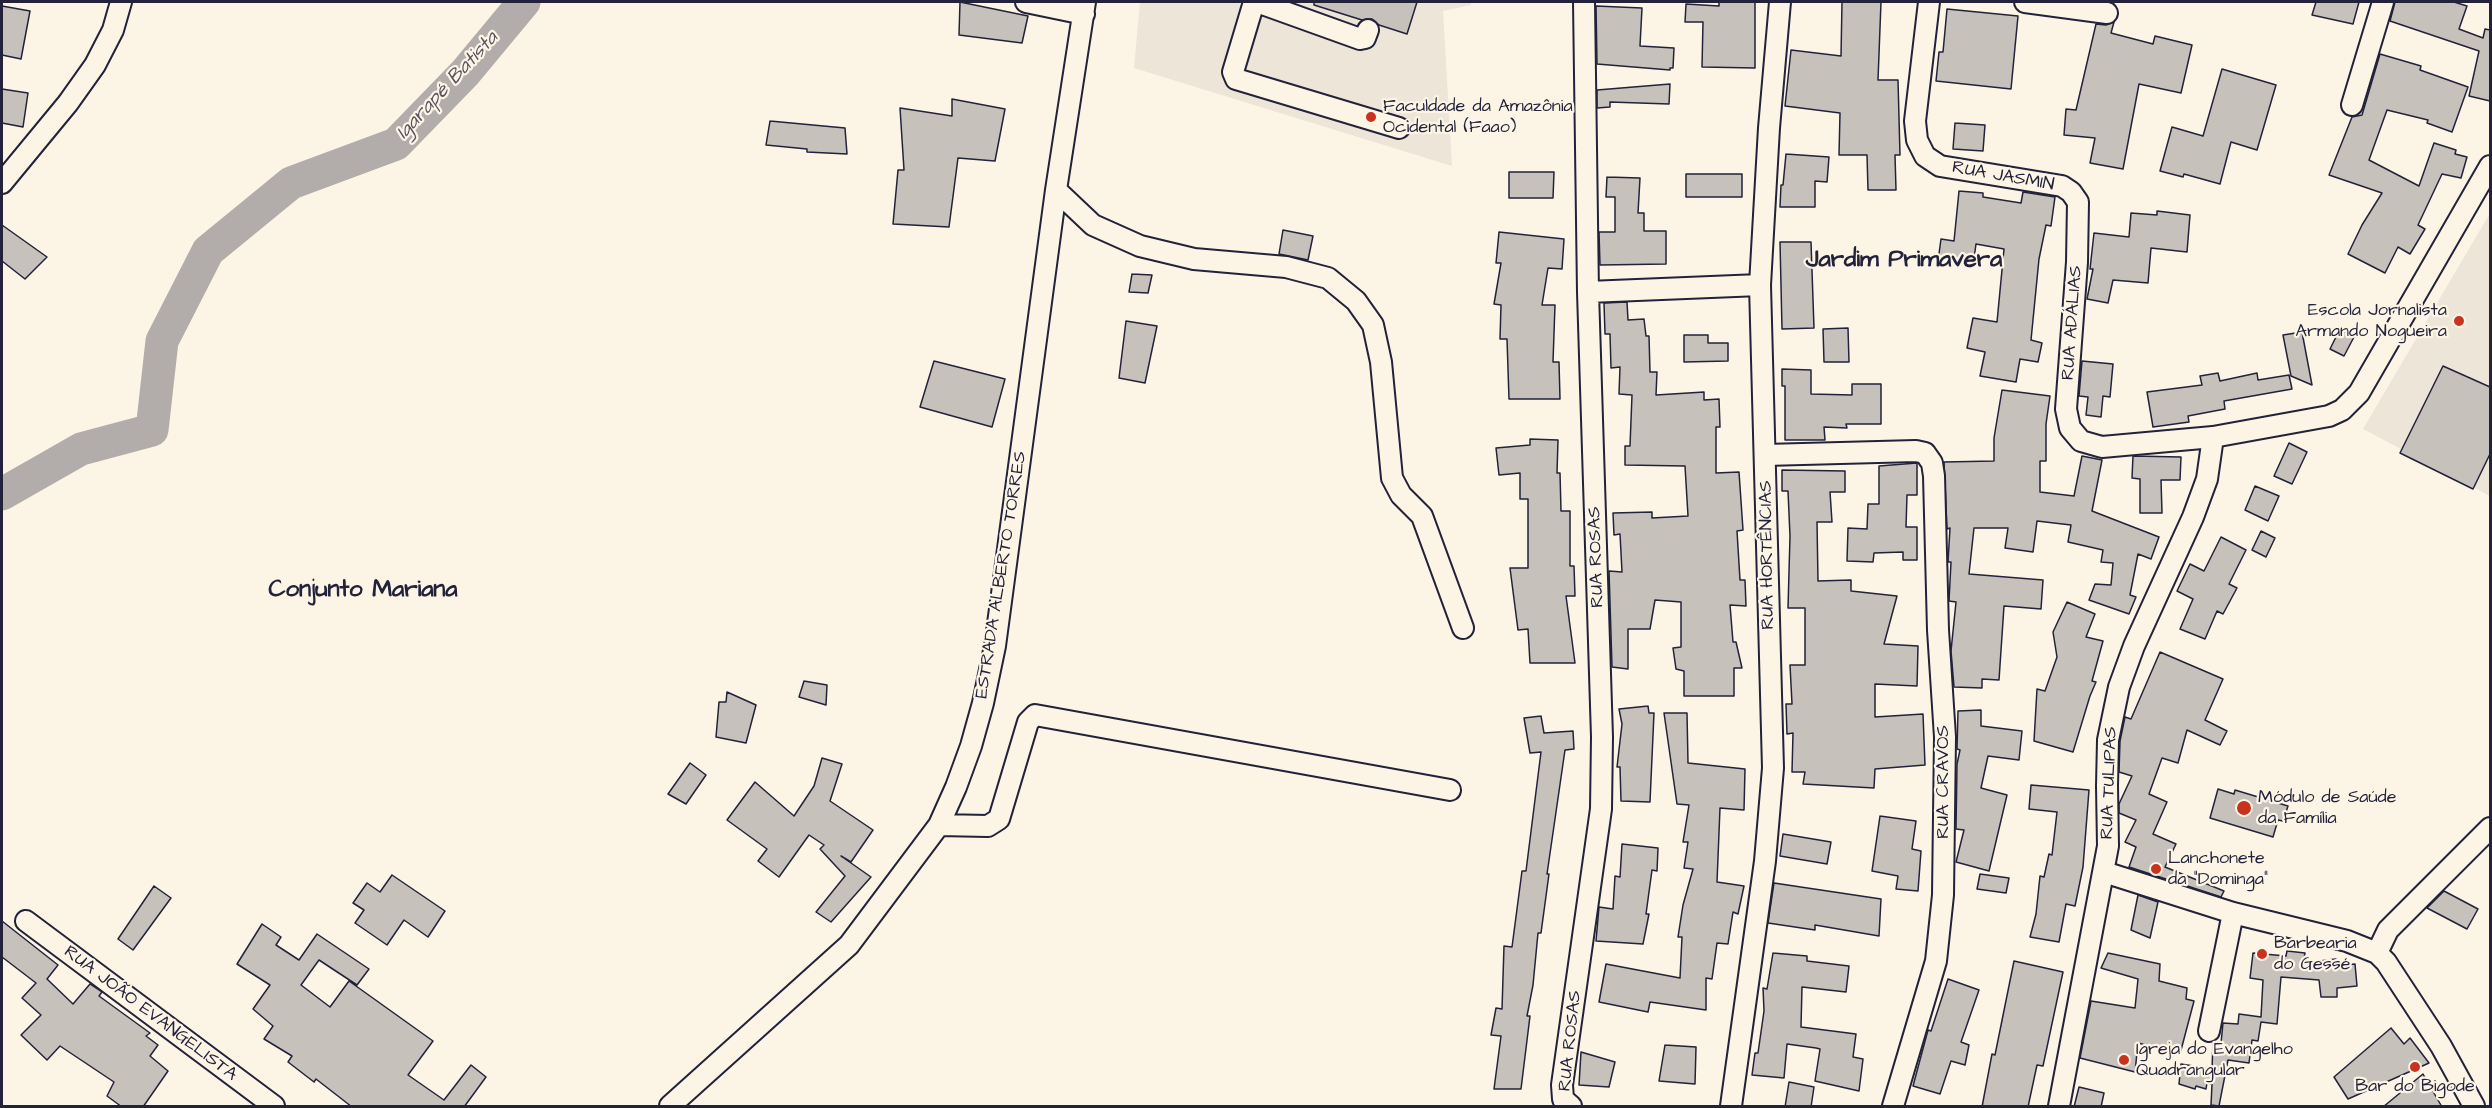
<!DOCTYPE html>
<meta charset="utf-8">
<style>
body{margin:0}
#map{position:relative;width:2492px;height:1108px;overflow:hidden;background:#fcf5e5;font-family:"Architects Daughter",sans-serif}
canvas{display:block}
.frame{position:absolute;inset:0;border:3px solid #22223b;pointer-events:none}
</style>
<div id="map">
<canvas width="2492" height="1108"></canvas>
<div class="frame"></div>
</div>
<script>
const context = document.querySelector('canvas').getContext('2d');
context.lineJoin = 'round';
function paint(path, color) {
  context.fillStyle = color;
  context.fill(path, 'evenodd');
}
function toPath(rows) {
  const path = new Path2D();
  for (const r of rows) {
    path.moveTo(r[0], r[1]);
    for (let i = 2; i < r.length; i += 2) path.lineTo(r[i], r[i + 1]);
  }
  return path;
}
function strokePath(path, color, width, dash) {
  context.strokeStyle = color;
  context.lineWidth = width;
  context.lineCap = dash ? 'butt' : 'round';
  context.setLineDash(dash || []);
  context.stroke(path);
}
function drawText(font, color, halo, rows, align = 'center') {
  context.font = font + ' "Architects Daughter",sans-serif';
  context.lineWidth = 4.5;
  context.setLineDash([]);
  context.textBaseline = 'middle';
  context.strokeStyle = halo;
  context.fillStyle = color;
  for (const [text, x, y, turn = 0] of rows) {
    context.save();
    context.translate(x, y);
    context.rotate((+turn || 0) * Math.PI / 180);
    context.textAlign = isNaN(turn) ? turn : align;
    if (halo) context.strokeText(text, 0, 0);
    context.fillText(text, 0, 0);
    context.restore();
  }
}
paint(toPath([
 [1140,2,1471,2,1471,5,1443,11,1452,166,1134,68],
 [2490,213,2490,496,2363,429]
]), '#ece5d8');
strokePath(toPath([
 [2,494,81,449,152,430,162,341,208,251,291,183,396,144,465,73,524,2]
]), '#b2adab', 33);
const building = toPath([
 [960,2,1028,16,1022,43,959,35,960,2],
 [1314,2,1417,2,1407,34,1379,25,1372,19,1362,20,1314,5,1314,2],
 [1719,2,1755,2,1755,68,1702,67,1703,22,1685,22,1686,4,1719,6,1719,2],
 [1842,2,1881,2,1878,80,1898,80,1900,155,1895,155,1896,190,1868,190,1867,155,1839,155,1840,113,1785,106,1791,50,1841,56,1842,2],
 [2316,2,2359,2,2353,24,2312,15,2316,2],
 [2395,2,2454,2,2467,6,2459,29,2483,38,2485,29,2490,30,2490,101,2469,96,2479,51,2390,21,2395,2],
 [2,6,30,11,21,59,2,55,2,6],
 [1596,6,1642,8,1640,46,1674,48,1673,68,1670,68,1670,70,1597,64,1596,6],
 [1947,9,2018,16,2011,89,1936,81,1939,52,1943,52,1947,9],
 [2114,22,2111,33,2153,44,2155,36,2192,45,2181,93,2139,84,2123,169,2090,163,2095,138,2064,135,2066,109,2076,110,2096,24,2106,25,2114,22],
 [2380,54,2421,66,2420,70,2468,87,2452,132,2427,123,2428,120,2387,110,2369,160,2419,186,2434,143,2456,150,2455,154,2467,157,2461,178,2442,174,2418,225,2425,229,2410,254,2398,247,2385,273,2348,254,2362,225,2382,193,2329,175,2352,117,2362,115,2380,54],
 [2222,69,2276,85,2257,150,2231,142,2220,184,2184,174,2183,177,2160,171,2172,127,2203,136,2222,69],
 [1670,84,1669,104,1610,102,1610,107,1597,108,1597,90,1670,84],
 [2,89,28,93,23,127,2,123,2,89],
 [952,99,1005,109,995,161,958,158,949,227,893,224,898,170,904,170,900,108,952,116,952,99],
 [770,121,845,128,847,154,807,152,807,149,766,145,770,121],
 [1955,123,1985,125,1983,151,1953,149,1955,123],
 [1786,154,1829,157,1827,182,1815,181,1815,207,1780,207,1781,185,1783,185,1786,154],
 [1509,172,1554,172,1553,198,1509,198,1509,172],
 [1686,174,1742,174,1742,197,1686,197,1686,174],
 [1607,177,1640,178,1638,213,1644,213,1644,231,1666,231,1666,264,1600,265,1599,232,1615,232,1615,197,1606,197,1607,177],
 [1959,191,1983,193,1983,197,2021,203,2023,192,2055,197,2051,226,2046,225,2039,259,2031,340,2042,343,2038,362,2020,359,2016,382,1980,376,1985,352,1967,348,1973,318,1997,322,2004,249,1976,244,1973,266,1938,261,1941,239,1954,241,1959,191],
 [2157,211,2190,215,2187,252,2151,248,2148,283,2113,280,2108,303,2087,299,2093,269,2090,269,2094,233,2129,237,2131,213,2157,215,2157,211],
 [2,225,47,257,25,279,2,261,2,225],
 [1283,230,1313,236,1308,260,1279,254,1283,230],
 [1499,232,1564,239,1562,269,1548,268,1542,305,1555,305,1553,362,1559,362,1560,399,1509,399,1507,339,1500,339,1501,305,1494,304,1501,263,1496,263,1499,232],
 [1780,242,1811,242,1814,328,1782,329,1780,242],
 [1132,274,1152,275,1148,293,1129,292,1132,274],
 [1627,302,1628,320,1644,319,1646,336,1649,336,1650,372,1657,372,1656,395,1704,392,1704,400,1719,399,1720,427,1716,427,1716,473,1739,472,1743,530,1737,531,1740,580,1745,580,1746,606,1730,605,1733,642,1736,642,1742,668,1734,668,1734,696,1684,696,1684,671,1676,669,1673,648,1681,647,1681,602,1655,600,1650,629,1628,629,1628,669,1612,667,1609,571,1622,572,1620,534,1614,535,1613,513,1652,512,1652,518,1688,516,1685,466,1625,465,1625,446,1630,446,1632,395,1619,394,1620,367,1611,368,1610,334,1605,334,1604,303,1627,302],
 [1126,321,1157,326,1145,383,1119,378,1126,321],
 [1848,328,1849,362,1824,362,1823,329,1848,328],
 [2340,329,2354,337,2344,356,2330,349,2340,329],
 [2302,332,2312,385,2291,376,2283,335,2302,332],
 [1684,335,1708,335,1708,343,1728,343,1728,361,1684,362,1684,335],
 [934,361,1005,379,992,427,920,407,934,361],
 [2082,361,2113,364,2110,397,2103,396,2101,417,2086,415,2088,397,2079,396,2082,361],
 [2443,366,2490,387,2490,454,2473,489,2400,453,2443,366],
 [1782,369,1811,370,1811,394,1852,395,1852,384,1881,384,1881,424,1846,424,1847,428,1824,427,1825,440,1785,440,1785,386,1782,386,1782,369],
 [2218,373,2220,381,2257,373,2258,380,2289,375,2292,389,2224,401,2225,409,2188,416,2189,422,2153,427,2147,392,2202,385,2200,376,2218,373],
 [2002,390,2050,396,2046,424,2046,461,2040,461,2040,492,2074,496,2082,456,2102,460,2092,511,2159,537,2151,559,2138,554,2130,595,2136,597,2129,614,2089,600,2095,584,2111,585,2113,563,2101,562,2103,550,2068,542,2071,525,2037,521,2033,552,2005,548,2008,528,1974,528,1969,574,2043,580,2041,609,2004,606,1999,680,1982,679,1982,688,1954,687,1951,651,1956,602,1949,601,1951,562,1948,562,1950,528,1947,529,1944,462,1994,461,1994,438,2002,390],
 [1530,439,1558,440,1557,473,1560,473,1561,511,1570,511,1570,566,1574,566,1575,596,1566,596,1575,663,1530,663,1528,629,1518,630,1510,568,1528,568,1528,499,1520,499,1520,473,1499,475,1496,448,1530,445,1530,439],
 [2289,443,2307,452,2292,484,2274,476,2289,443],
 [2133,456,2181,457,2180,480,2161,480,2162,513,2140,513,2140,479,2132,478,2133,456],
 [1917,463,1917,495,1907,495,1906,527,1917,527,1917,560,1903,560,1903,552,1874,553,1873,562,1847,561,1848,528,1867,529,1868,504,1879,504,1879,466,1917,463],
 [1782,470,1845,471,1845,492,1830,492,1832,522,1817,522,1818,581,1851,580,1851,591,1897,596,1884,644,1918,646,1917,686,1875,684,1875,717,1923,714,1925,765,1875,769,1874,788,1803,784,1805,772,1792,772,1793,733,1787,734,1786,704,1792,704,1790,665,1805,665,1805,608,1788,608,1790,536,1788,491,1782,491,1782,470],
 [2255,486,2279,496,2268,521,2245,510,2255,486],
 [2261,531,2275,538,2266,557,2252,550,2261,531],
 [2221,537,2246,550,2229,584,2237,588,2223,614,2217,611,2205,639,2180,629,2193,599,2177,591,2190,564,2204,571,2221,537],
 [2067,602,2095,614,2086,637,2103,641,2092,681,2096,682,2090,696,2073,752,2034,741,2037,689,2045,691,2057,657,2053,632,2067,602],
 [2160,652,2223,679,2205,720,2227,731,2220,745,2187,730,2178,763,2162,758,2149,794,2167,802,2153,834,2176,844,2165,867,2224,891,2221,897,2129,867,2136,847,2125,842,2136,820,2119,813,2119,804,2132,776,2119,772,2120,741,2125,717,2131,719,2160,652],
 [804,681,827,685,826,705,799,697,804,681],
 [727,692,756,705,746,743,716,737,719,702,726,702,727,692],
 [1648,706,1649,713,1654,713,1650,802,1621,801,1620,767,1617,767,1622,724,1619,709,1648,706],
 [1981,710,1981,726,2022,731,2019,760,1988,756,1981,788,2007,795,1989,871,1956,862,1964,830,1956,829,1957,764,1960,750,1957,749,1958,711,1981,710],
 [1664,713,1687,713,1688,763,1745,769,1744,810,1720,808,1717,882,1744,886,1738,914,1733,912,1728,944,1717,943,1712,979,1706,978,1706,1010,1650,1002,1648,1012,1599,1002,1606,964,1680,978,1682,937,1678,937,1683,905,1693,869,1684,868,1688,842,1683,842,1689,805,1677,804,1664,713],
 [1541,716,1544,733,1573,731,1574,749,1565,750,1547,874,1549,874,1541,933,1538,933,1533,985,1527,1016,1530,1016,1521,1089,1494,1089,1501,1036,1491,1035,1496,1008,1502,1009,1504,946,1512,947,1522,871,1526,871,1541,752,1530,753,1524,718,1541,716],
 [822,758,842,764,830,801,873,830,851,862,841,856,871,877,831,922,816,912,845,876,820,849,824,845,809,835,779,877,758,861,767,849,727,820,755,782,794,816,814,786,822,758],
 [690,763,706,775,686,804,668,794,690,763],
 [2031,785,2089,790,2083,867,2075,906,2066,904,2059,942,2030,937,2036,914,2040,876,2044,877,2049,854,2052,855,2057,812,2029,809,2031,785],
 [2218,789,2234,794,2235,790,2288,806,2283,821,2278,820,2273,837,2210,818,2218,789],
 [1880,816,1916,821,1912,849,1921,851,1918,891,1896,889,1898,876,1872,871,1880,816],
 [1783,834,1831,842,1827,864,1780,856,1783,834],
 [1622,844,1658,848,1657,871,1652,870,1646,914,1649,914,1643,944,1596,941,1599,907,1613,909,1615,876,1620,877,1622,844],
 [1980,874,2009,878,2006,893,1977,889,1980,874],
 [392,875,445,911,428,937,404,920,387,945,355,923,364,910,353,903,367,883,380,892,392,875],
 [1774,883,1881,899,1879,936,1815,925,1815,930,1768,923,1774,883],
 [154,886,171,898,133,950,118,939,154,886],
 [2444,891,2478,909,2467,929,2427,908,2444,891],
 [2138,895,2158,902,2150,938,2131,930,2138,895],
 [2,921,58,965,47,979,73,1004,90,984,102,992,99,996,150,1033,146,1036,158,1045,150,1056,168,1071,143,1107,122,1107,107,1096,114,1082,60,1046,47,1060,21,1035,41,1015,22,998,36,983,2,957,2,921],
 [262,924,281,937,276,945,299,960,317,934,369,969,357,985,319,960,301,985,330,1007,349,981,433,1041,408,1075,444,1100,471,1065,486,1077,464,1107,352,1107,316,1079,314,1082,288,1062,292,1056,264,1039,273,1026,253,1009,270,985,237,964,262,924],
 [2287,951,2305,953,2303,963,2336,959,2336,966,2355,964,2357,986,2337,988,2337,997,2321,997,2319,980,2281,977,2277,1024,2261,1022,2258,1041,2252,1040,2249,1063,2228,1060,2219,1106,2211,1105,2212,1084,2207,1083,2206,1089,2196,1086,2195,1089,2179,1084,2181,1064,2212,1069,2213,1042,2221,1043,2223,1023,2238,1024,2239,1014,2261,1017,2263,980,2250,978,2253,953,2286,956,2287,951],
 [1773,953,1807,956,1807,961,1849,966,1846,992,1802,987,1801,1027,1856,1034,1853,1057,1863,1059,1859,1091,1815,1081,1820,1049,1816,1048,1787,1044,1784,1078,1752,1075,1755,1053,1758,1053,1764,1011,1763,988,1767,989,1773,953],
 [2108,953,2160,964,2159,981,2187,988,2186,999,2194,1001,2180,1054,2138,1043,2135,1072,2080,1058,2091,1001,2135,1008,2138,979,2101,968,2108,953],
 [2014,961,2063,972,2043,1066,2037,1065,2028,1107,1982,1107,1992,1054,1995,1055,2014,961],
 [1948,979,1979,990,1961,1042,1969,1045,1965,1065,1951,1061,1940,1094,1913,1086,1928,1030,1931,1031,1948,979],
 [2391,1028,2404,1044,2410,1038,2429,1063,2348,1099,2334,1077,2391,1028],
 [1665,1045,1696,1047,1695,1084,1659,1081,1665,1045],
 [1581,1052,1615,1062,1609,1087,1579,1085,1581,1052],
 [2423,1074,2442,1107,2383,1107,2423,1074],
 [1789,1082,1814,1087,1811,1107,1785,1107,1789,1082],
 [2079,1087,2104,1093,2101,1107,2074,1107,2079,1087]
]);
paint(building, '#c6c1bb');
strokePath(building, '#22223b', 1.5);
const minor = toPath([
 [1026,2,1084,14],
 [1254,2,1233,72,1236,79,1399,128],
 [1257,2,1360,39,1365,38,1368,30],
 [1929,2,1915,121,1917,140,1925,156,1940,166,2062,186,2071,192,2078,202,2077,262,2066,409,2070,428,2081,441,2102,447,2213,437,2329,416,2342,410,2359,393,2490,166],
 [2025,2,2107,13],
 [2352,105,2383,2],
 [2,183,68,103,95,65,113,30,121,2],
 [1056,190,1093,225,1140,246,1194,259,1286,267,1328,278,1356,301,1373,325,1381,362,1392,478,1401,495,1422,516,1463,628],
 [1588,292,1760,285],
 [1765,455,1916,451,1925,453,1932,463,1934,476,1938,630,1945,737,1943,895,1936,961,1893,1106],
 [939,825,988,826,999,819,1028,722,1035,715,1450,790],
 [2104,872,2233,913,2347,941,2377,953,2386,962,2441,1046,2474,1106],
 [26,921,274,1106],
 [2377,953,2388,930,2490,828],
 [2209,1031,2233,913],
 [670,1106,849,945,939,825,956,787,971,746,983,703,995,646,1056,190,1085,2],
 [1571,1106,1563,1099,1562,1085,1601,809,1602,737,1588,292,1584,2],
 [1731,1106,1765,861,1773,768,1760,285,1769,128,1780,2],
 [2059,1106,2108,846,2107,786,2108,740,2119,687,2134,646,2193,517,2207,479,2213,437]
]);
strokePath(minor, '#22223b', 24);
strokePath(minor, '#fcf5e5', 20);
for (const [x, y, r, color] of [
 [1371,117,6,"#c8321e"],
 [2459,321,6,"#c8321e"],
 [2244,808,8,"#c8321e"],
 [2156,869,6,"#c8321e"],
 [2262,954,6,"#c8321e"],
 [2124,1060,6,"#c8321e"],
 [2415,1067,6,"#c8321e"]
]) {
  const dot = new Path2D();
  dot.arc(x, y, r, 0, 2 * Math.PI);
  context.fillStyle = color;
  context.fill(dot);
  strokePath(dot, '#fcf5e5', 2);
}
drawText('18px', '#22223b', '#fcf5e5', [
 ["Faculdade da Amazônia",1383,107],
 ["Ocidental (Faao)",1383,128],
 ["Escola Jornalista",2447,311,"right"],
 ["Armando Nogueira",2447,332,"right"],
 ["Módulo de Saúde",2258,798],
 ["da Família",2258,819],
 ["Lanchonete",2168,859],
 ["da \"Dominga\"",2168,880],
 ["Barbearia",2274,944],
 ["do Gessé",2274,965],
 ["Igreja do Evangelho",2136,1050],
 ["Quadrangular",2136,1071],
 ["Bar do Bigode",2415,1087,"center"]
], 'left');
drawText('18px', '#22223b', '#fcf5e5', [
 ["RUA JASMIN",2003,177,10],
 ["RUA ADÁLIAS",2073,323,-86],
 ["RUA HORTÊNCIAS",1768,555,-91],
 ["RUA ROSAS",1597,557,-92],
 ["ESTRADA ALBERTO TORRES",1002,575,-81],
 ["RUA CRAVOS",1944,782,-90],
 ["RUA TULIPAS",2110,783,-88],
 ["RUA JOÃO EVANGELISTA",150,1014,37],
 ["RUA ROSAS",1571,1041,-84]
]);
drawText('italic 20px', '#545362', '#fcf5e5', [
 ["Igarapé Batista",448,86,-47]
]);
drawText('bold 24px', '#22223b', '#fcf5e5', [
 ["Jardim Primavera",1904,261],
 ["Conjunto Mariana",363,591]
]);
</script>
